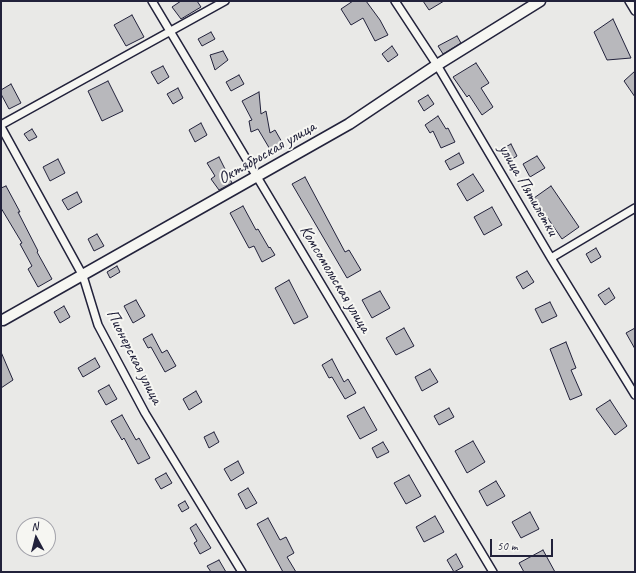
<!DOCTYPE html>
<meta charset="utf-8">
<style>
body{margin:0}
#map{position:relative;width:636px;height:573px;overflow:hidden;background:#e9e9e7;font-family:Caveat,sans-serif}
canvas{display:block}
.frame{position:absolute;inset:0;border:2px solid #22223b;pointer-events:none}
.north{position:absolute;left:16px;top:517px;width:40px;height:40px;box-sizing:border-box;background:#f6f6f2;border:1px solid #a1a1a9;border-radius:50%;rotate:353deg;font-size:11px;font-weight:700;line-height:16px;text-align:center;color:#22223b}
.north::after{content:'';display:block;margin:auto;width:14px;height:18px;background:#22223b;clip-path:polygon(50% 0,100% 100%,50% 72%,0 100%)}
.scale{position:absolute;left:490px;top:539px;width:63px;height:18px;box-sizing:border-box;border:2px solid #22223b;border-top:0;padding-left:5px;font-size:12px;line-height:14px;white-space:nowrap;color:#22223b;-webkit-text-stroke:3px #f6f6f2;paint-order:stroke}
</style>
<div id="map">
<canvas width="636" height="573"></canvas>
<div class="frame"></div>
<div class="north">N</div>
<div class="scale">50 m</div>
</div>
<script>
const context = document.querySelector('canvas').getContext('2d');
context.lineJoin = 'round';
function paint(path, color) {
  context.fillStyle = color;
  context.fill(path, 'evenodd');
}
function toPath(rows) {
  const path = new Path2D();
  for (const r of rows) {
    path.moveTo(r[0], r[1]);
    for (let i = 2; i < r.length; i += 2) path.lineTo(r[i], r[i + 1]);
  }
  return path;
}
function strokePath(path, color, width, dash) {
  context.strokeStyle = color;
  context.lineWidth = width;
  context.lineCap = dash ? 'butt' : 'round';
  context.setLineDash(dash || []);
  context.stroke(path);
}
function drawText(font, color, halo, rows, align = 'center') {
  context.font = font + ' Caveat,sans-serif';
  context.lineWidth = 4;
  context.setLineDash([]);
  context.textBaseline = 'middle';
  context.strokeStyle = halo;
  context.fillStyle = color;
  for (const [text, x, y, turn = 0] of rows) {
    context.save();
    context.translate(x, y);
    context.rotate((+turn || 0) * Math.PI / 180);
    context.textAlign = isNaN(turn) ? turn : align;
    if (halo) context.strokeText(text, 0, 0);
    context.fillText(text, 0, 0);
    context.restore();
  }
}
const building = toPath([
 [181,1,197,1,201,7,181,19,172,7,181,1],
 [353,1,366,1,380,20,388,35,375,41,363,18,351,25,341,9,353,1],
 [423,1,444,1,429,10,423,1],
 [132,15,144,37,126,46,114,25,132,15],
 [613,19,631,58,607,60,594,32,613,19],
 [211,32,215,39,202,46,198,39,211,32],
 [457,36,461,43,443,54,438,46,457,36],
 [392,46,398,55,388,62,382,54,392,46],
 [223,51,228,60,215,70,210,55,223,51],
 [476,63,489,83,481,88,493,107,482,115,469,95,467,97,453,77,476,63],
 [163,66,169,77,158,84,151,72,163,66],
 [635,71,635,97,624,81,635,71],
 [239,75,244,84,231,91,226,82,239,75],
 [108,81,123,111,102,121,88,91,108,81],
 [11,84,21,103,9,109,1,94,1,90,11,84],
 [178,88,183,98,173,104,167,94,178,88],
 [259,92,261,114,266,111,270,133,275,130,283,144,271,151,258,129,251,132,249,121,252,120,242,101,259,92],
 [428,95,434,104,424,111,418,101,428,95],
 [438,116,446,129,448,128,455,142,441,148,433,131,430,133,425,125,438,116],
 [201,123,207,135,195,142,189,130,201,123],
 [32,129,37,137,29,141,24,134,32,129],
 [511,144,517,156,509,161,502,149,511,144],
 [459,153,464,163,450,170,445,161,459,153],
 [537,156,545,168,530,177,523,164,537,156],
 [219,157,232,183,219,190,211,179,215,176,207,163,219,157],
 [58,159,65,173,50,181,43,167,58,159],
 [473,174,484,191,467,201,457,184,473,174],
 [305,177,345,252,349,250,361,270,347,278,292,184,305,177],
 [6,186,20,212,18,212,38,251,37,252,52,279,38,287,28,269,32,266,20,244,22,243,1,208,1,188,6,186],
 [551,186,579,227,562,239,534,198,551,186],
 [77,192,82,202,68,210,62,200,77,192],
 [243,206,256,230,258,229,269,248,270,247,275,255,262,262,254,246,249,248,230,213,243,206],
 [492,207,502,225,484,235,474,217,492,207],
 [97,234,104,246,94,251,88,239,97,234],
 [596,248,601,257,591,263,586,254,596,248],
 [117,266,120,272,110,278,107,272,117,266],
 [527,271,534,282,523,289,516,277,527,271],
 [289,280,308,317,294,324,275,288,289,280],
 [609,288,615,298,605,305,598,295,609,288],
 [380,291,390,308,372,318,362,300,380,291],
 [136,300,145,316,133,323,124,306,136,300],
 [550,302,557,316,542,323,535,309,550,302],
 [64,306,70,317,60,323,54,312,64,306],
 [404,328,414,346,396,355,386,338,404,328],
 [635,328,635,349,626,333,635,328],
 [152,334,162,353,167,350,176,366,165,372,151,347,148,348,143,339,152,334],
 [566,342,576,368,571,370,582,395,570,400,550,349,566,342],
 [1,352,13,380,1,388,1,352],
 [95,358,100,367,83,377,78,368,95,358],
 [332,359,344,382,348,379,356,393,345,399,332,377,329,378,322,365,332,359],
 [430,369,438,382,422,391,415,377,430,369],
 [109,385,117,399,106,405,98,391,109,385],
 [196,391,202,402,189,410,183,399,196,391],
 [610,400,627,426,615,435,596,409,610,400],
 [364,407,377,430,360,439,347,416,364,407],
 [449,408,454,417,439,425,434,416,449,408],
 [122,415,136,440,139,438,150,458,138,464,124,438,122,440,111,421,122,415],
 [214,432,219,442,209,448,204,437,214,432],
 [473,441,485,462,467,473,455,451,473,441],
 [383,442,389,452,377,458,372,448,383,442],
 [238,461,244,473,231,481,224,469,238,461],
 [166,473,172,483,161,489,155,479,166,473],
 [409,475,421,496,406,504,394,483,409,475],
 [496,481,505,496,487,506,479,491,496,481],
 [248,488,257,503,246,509,238,494,248,488],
 [185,501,189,508,182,512,178,505,185,501],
 [530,512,539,529,521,538,512,522,530,512],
 [435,516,444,532,424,542,416,527,435,516],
 [268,518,280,540,286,537,294,553,287,557,296,572,283,572,257,524,268,518],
 [196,524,211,548,200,554,194,543,197,541,190,528,196,524],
 [543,550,555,572,524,572,519,563,543,550],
 [456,554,463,567,454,572,447,560,456,554],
 [219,560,226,572,211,572,207,566,219,560]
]);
paint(building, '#b8b8bc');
strokePath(building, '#22223b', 1);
const street = toPath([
 [152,1,493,572],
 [395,1,437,65,551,258,635,395],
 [629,1,635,11],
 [1,125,225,1],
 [1,127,83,276,98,325,145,413,242,572],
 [551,258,635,208]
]);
const secondary = toPath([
 [3,320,349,124,437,65,540,1]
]);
strokePath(street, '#22223b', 10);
strokePath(secondary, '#22223b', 13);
strokePath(street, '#f6f6f2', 7);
strokePath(secondary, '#f6f6f2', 10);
drawText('17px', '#22223b', '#f6f6f2', [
 ["Октябрьская улица",267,153,-30],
 ["улица Пятилетки",528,190,60],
 ["Комсомольская улица",335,279,59],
 ["Пионерская улица",134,357,63]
]);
</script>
